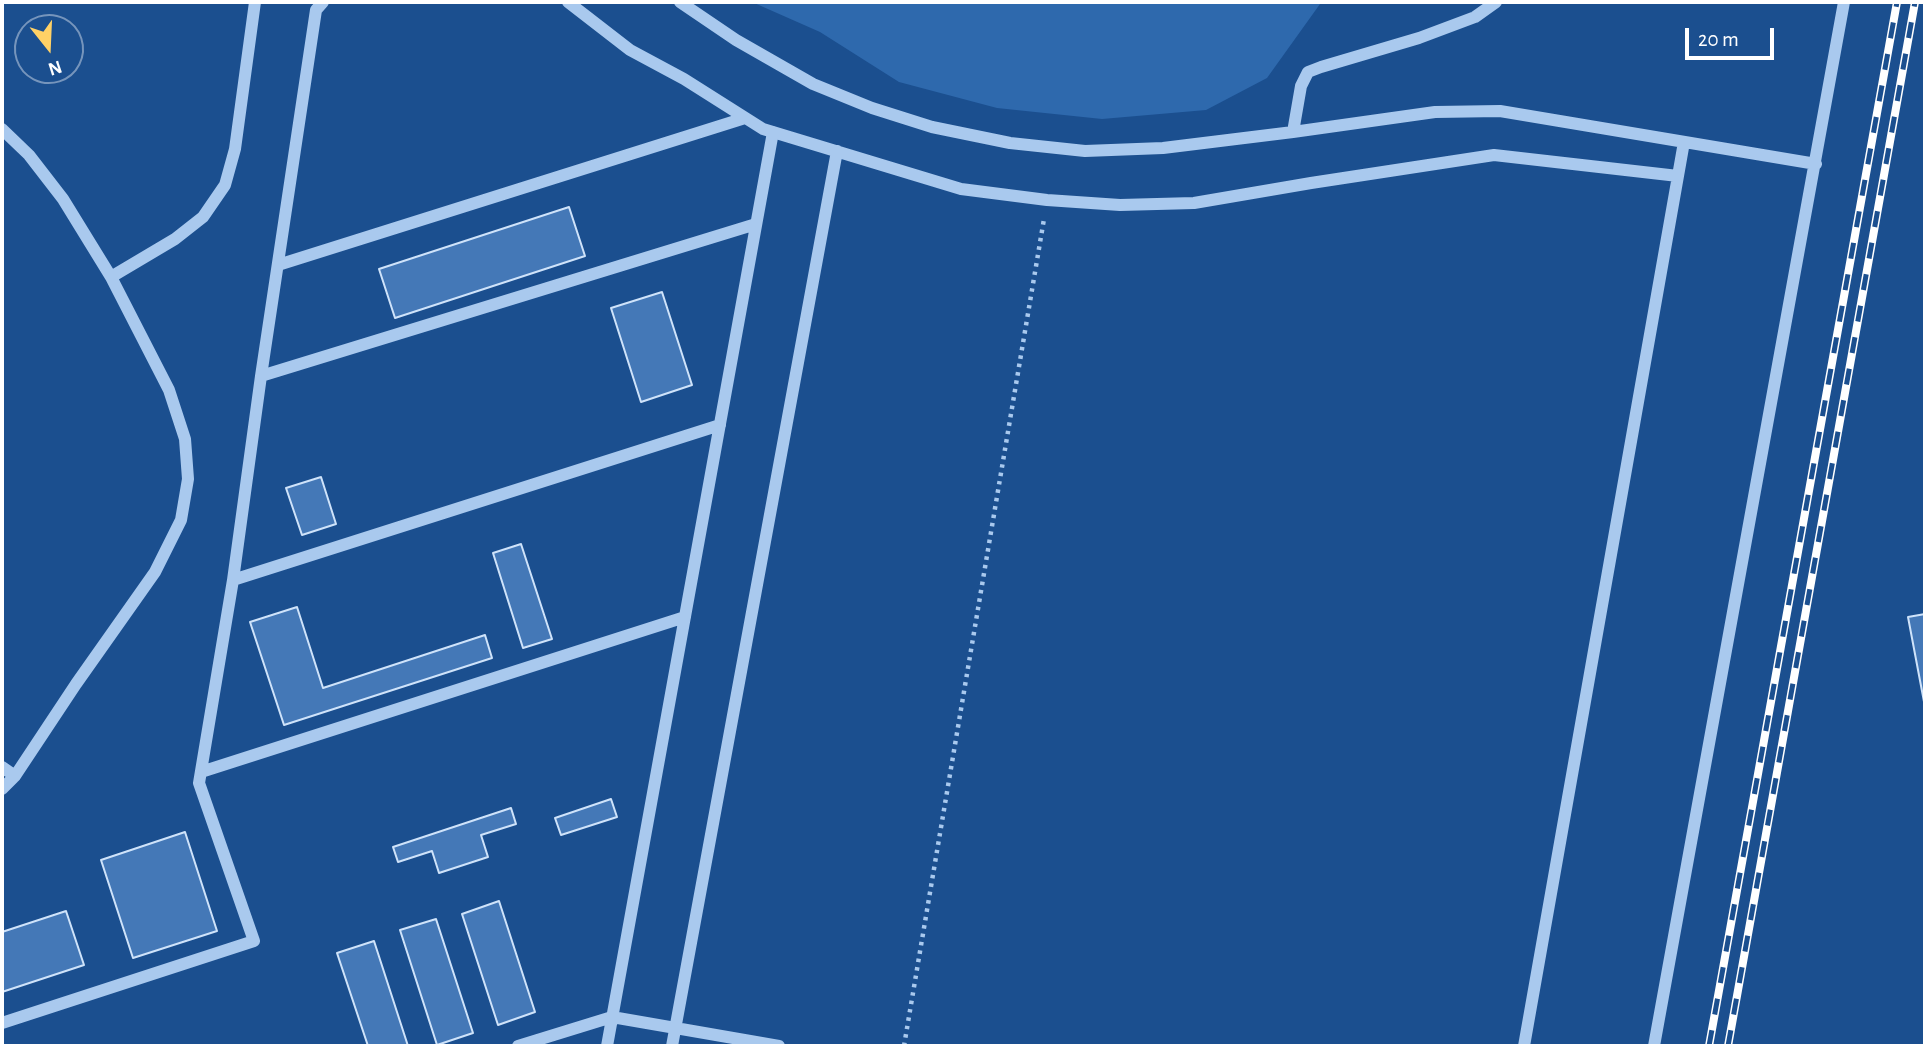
<!DOCTYPE html>
<style>
body{margin:0}
#map{position:relative;width:1927px;height:1048px;overflow:hidden;background:#1b4f8f;font-family:"Alegreya Sans",sans-serif}
canvas{display:block}
.frame{position:absolute;inset:0;border:4px solid #fff;pointer-events:none}
.north{position:absolute;left:14px;top:14px;width:70px;height:70px;box-sizing:border-box;background:#1b4f8f;border:2px solid #7695bc;border-radius:50%;rotate:162deg;font-size:19px;font-weight:700;line-height:28px;text-align:center;color:#fff}
.north::after{content:'';display:block;margin:auto;width:24px;height:32px;background:#ffd166;clip-path:polygon(50% 0,100% 100%,50% 72%,0 100%)}
.scale{position:absolute;left:1685px;top:28px;width:89px;height:32px;box-sizing:border-box;border:4px solid #fff;border-top:0;padding-left:9px;font-size:21px;line-height:24px;white-space:nowrap;color:#fff;-webkit-text-stroke:5px #1b4f8f;paint-order:stroke}
</style>
<div id="map">
<canvas width="1927" height="1048"></canvas>
<div class="frame"></div>
<div class="north">N</div>
<div class="scale">20 m</div>
</div>
<script>
const context = document.querySelector('canvas').getContext('2d');
context.lineJoin = 'round';
function paint(path, color) {
  context.fillStyle = color;
  context.fill(path, 'evenodd');
}
function toPath(rows) {
  const path = new Path2D();
  for (const r of rows) {
    path.moveTo(r[0], r[1]);
    for (let i = 2; i < r.length; i += 2) path.lineTo(r[i], r[i + 1]);
  }
  return path;
}
function strokePath(path, color, width, dash) {
  context.strokeStyle = color;
  context.lineWidth = width;
  context.lineCap = dash ? 'butt' : 'round';
  context.setLineDash(dash || []);
  context.stroke(path);
}
paint(toPath([
 [752,2,1319,2,1320,4,1267,78,1206,110,1102,119,997,108,899,82,820,32]
]), '#2e69ad');
const building = toPath([
 [569,207,585,256,395,318,379,269,569,207],
 [662,292,692,385,641,402,611,308,662,292],
 [321,477,336,524,302,535,286,488,321,477],
 [521,544,552,639,523,648,493,553,521,544],
 [297,607,323,688,485,635,492,658,284,725,250,622,297,607],
 [1925,614,1925,707,1908,617,1925,614],
 [611,799,617,817,561,835,555,818,611,799],
 [511,808,516,824,481,835,488,857,439,873,432,851,398,862,393,847,511,808],
 [185,832,217,931,133,958,101,860,185,832],
 [499,901,535,1012,498,1025,462,914,499,901],
 [66,911,84,965,2,992,2,932,66,911],
 [436,919,473,1033,437,1045,400,930,436,919],
 [374,941,408,1046,368,1046,337,953,374,941]
]);
paint(building, '#4478b7');
strokePath(building, '#cfe3fa', 2);
strokePath(toPath([
 [904,1046,1044,219]
]), '#a9c9ee', 4.5, [3.5, 5]);
strokePath(toPath([
 [568,2,630,50,684,79,763,129,961,189,1047,200,1120,205,1194,203,1311,183,1494,155,1678,176,1524,1046],
 [680,2,736,40,813,84,872,108,932,127,1010,143,1085,151,1163,148,1293,132,1435,112,1500,111,1816,164],
 [2,129,29,155,63,199,111,277,169,390,185,439,188,479,181,520,155,572,76,684,15,776,2,789],
 [1293,132,1301,86,1308,72,1321,67,1419,38,1475,17,1496,2],
 [1678,176,1684,142],
 [278,265,745,118],
 [111,277,175,239,203,217,225,185,235,149,255,2],
 [261,376,756,224],
 [233,580,720,425],
 [2,767,15,776],
 [201,772,685,617],
 [2,1023,254,941,199,783,233,580,261,376,316,10,323,2],
 [518,1046,612,1017,779,1046],
 [607,1046,773,132],
 [672,1046,837,151],
 [1654,1046,1844,2]
]), '#a9c9ee', 12);
const rail = toPath([
 [1709,1046,1897,2],
 [1728,1046,1915,2]
]);
strokePath(rail, '#fff', 8);
strokePath(rail, '#1b4f8f', 5, [16]);
</script>
